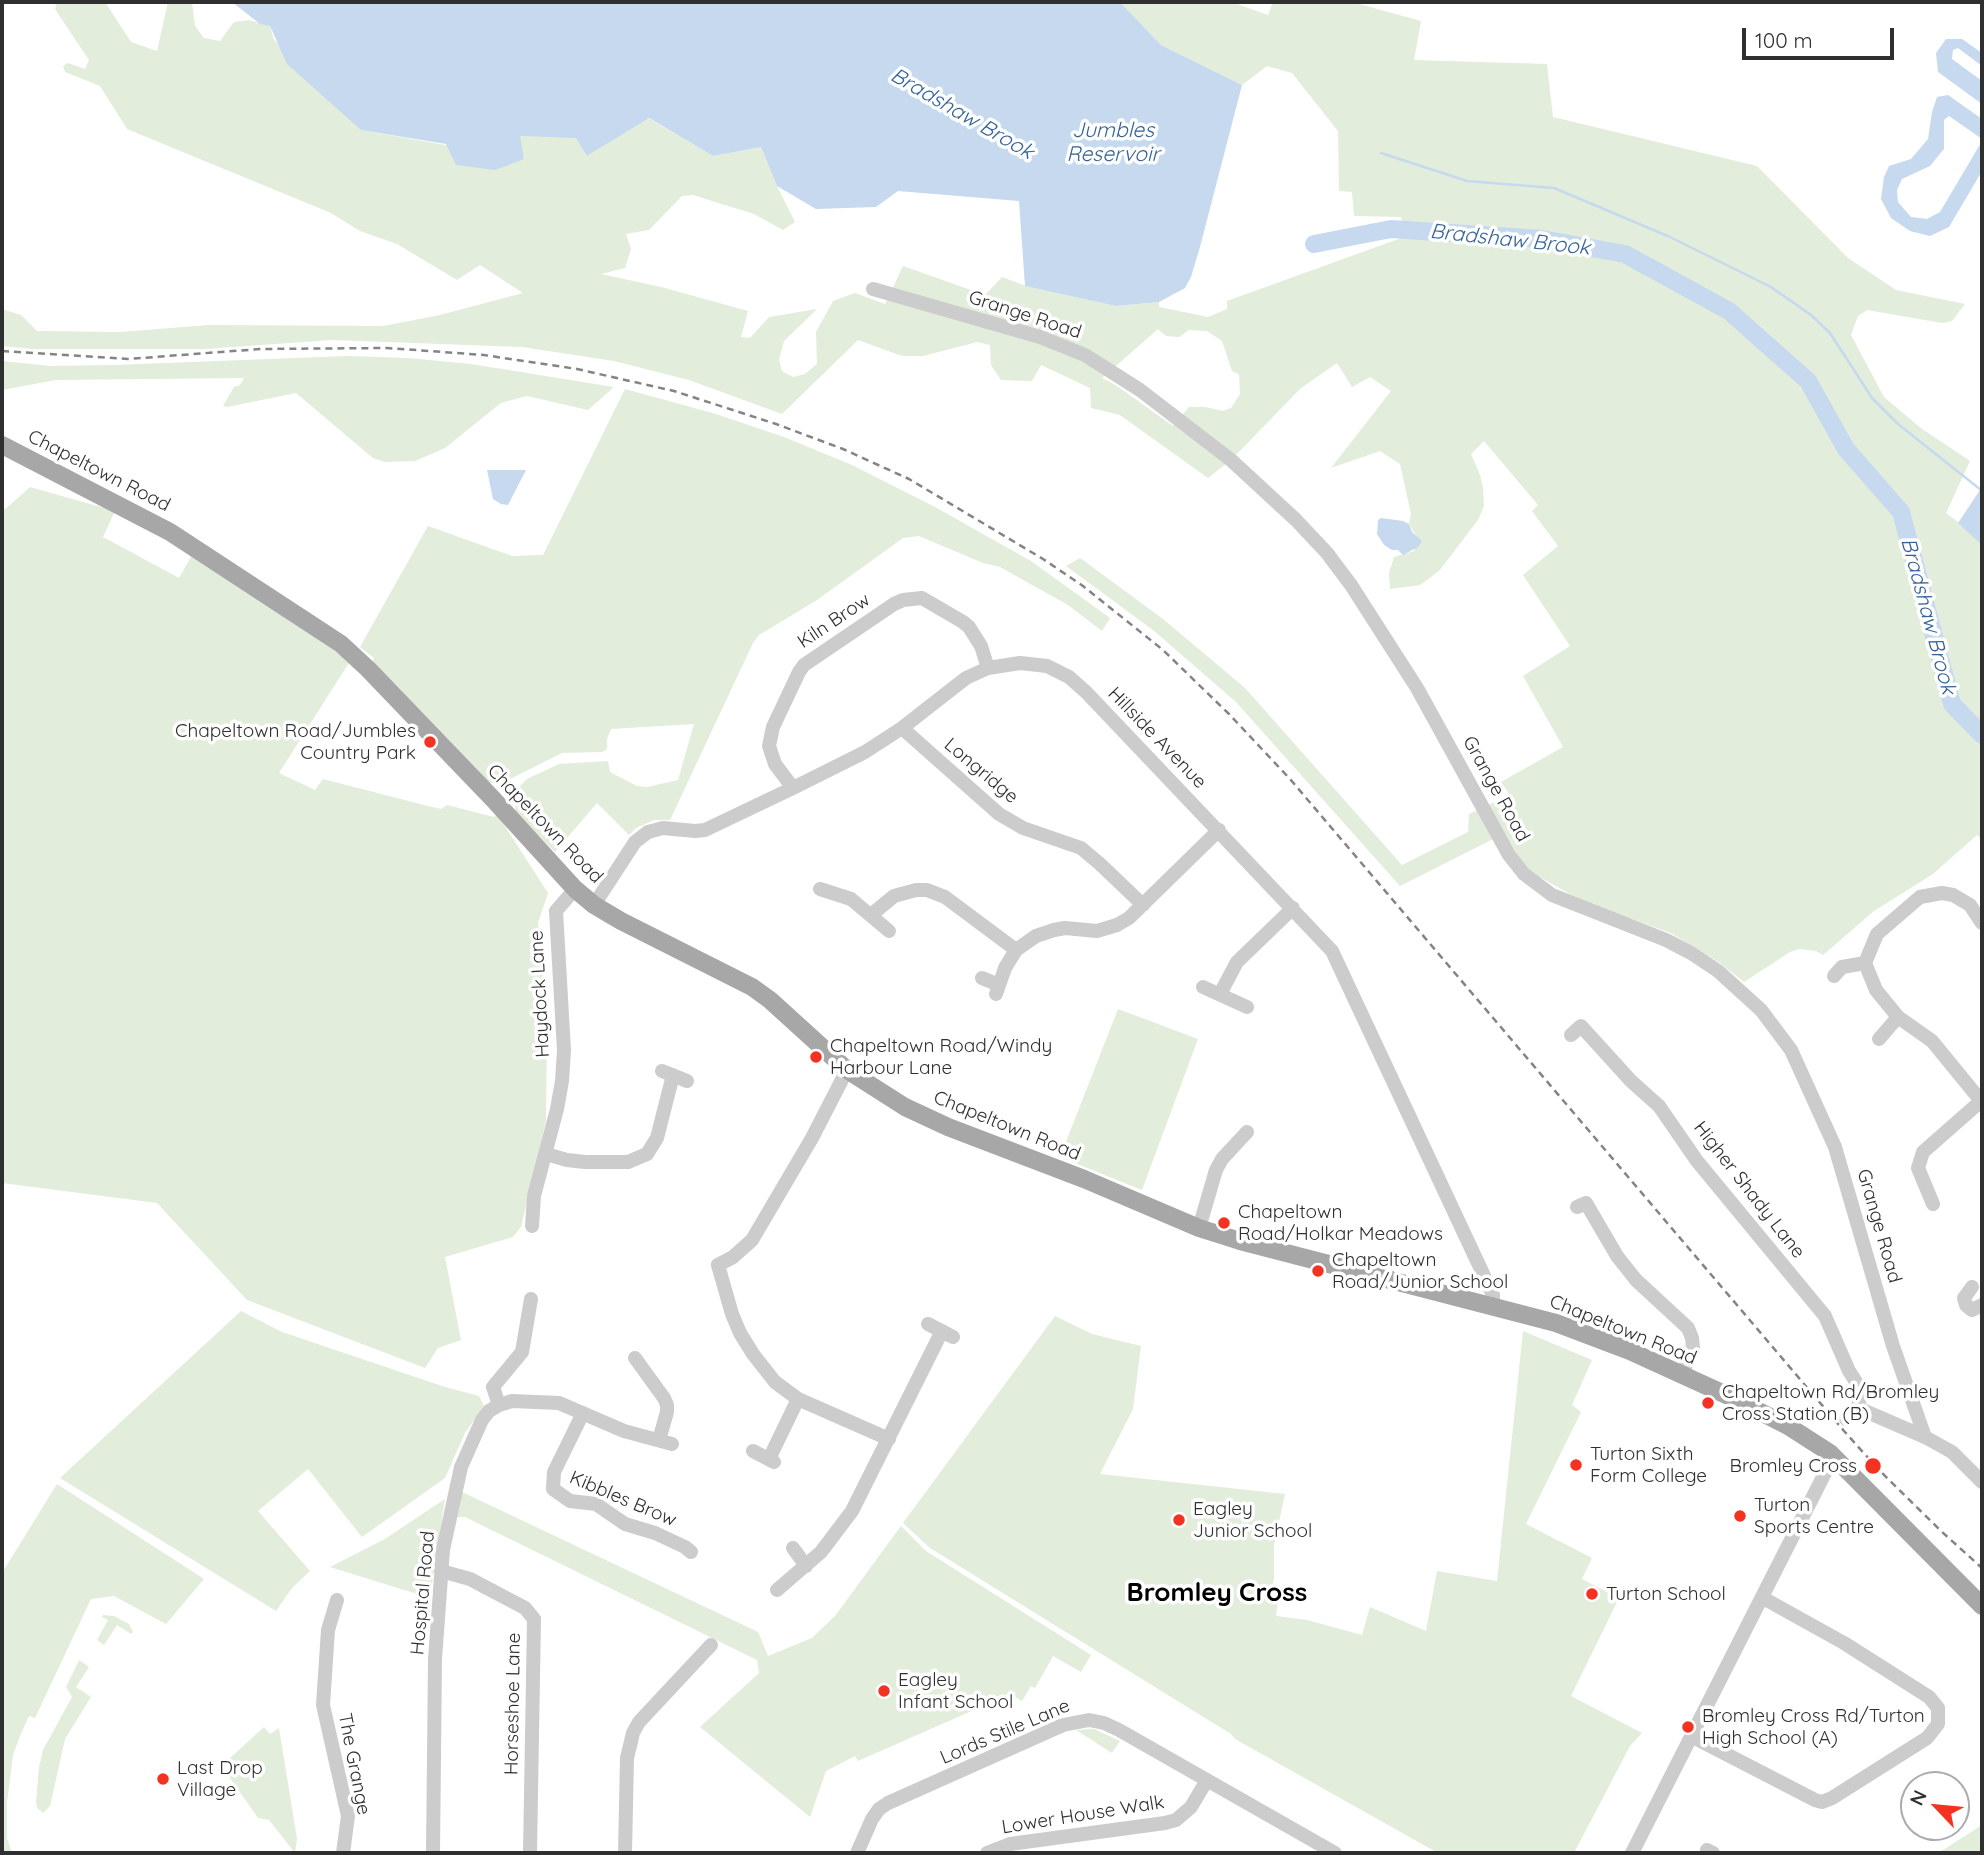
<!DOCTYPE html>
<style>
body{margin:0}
#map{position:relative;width:1984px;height:1855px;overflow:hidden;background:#fff;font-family:Quicksand,sans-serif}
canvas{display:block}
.frame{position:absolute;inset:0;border:4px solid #2f2f2f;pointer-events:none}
.north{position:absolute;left:1900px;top:1771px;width:70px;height:70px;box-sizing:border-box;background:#fff;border:2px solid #acacac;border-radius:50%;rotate:296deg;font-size:19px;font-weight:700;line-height:28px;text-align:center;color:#2f2f2f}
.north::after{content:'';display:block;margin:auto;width:24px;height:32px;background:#f43222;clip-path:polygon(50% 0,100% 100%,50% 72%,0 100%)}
.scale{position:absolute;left:1742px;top:28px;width:152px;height:32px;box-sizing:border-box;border:4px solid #2f2f2f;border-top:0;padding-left:9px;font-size:21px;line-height:24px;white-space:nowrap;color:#2f2f2f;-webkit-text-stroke:5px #fff;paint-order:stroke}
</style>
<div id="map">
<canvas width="1984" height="1855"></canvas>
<div class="frame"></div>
<div class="north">N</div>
<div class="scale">100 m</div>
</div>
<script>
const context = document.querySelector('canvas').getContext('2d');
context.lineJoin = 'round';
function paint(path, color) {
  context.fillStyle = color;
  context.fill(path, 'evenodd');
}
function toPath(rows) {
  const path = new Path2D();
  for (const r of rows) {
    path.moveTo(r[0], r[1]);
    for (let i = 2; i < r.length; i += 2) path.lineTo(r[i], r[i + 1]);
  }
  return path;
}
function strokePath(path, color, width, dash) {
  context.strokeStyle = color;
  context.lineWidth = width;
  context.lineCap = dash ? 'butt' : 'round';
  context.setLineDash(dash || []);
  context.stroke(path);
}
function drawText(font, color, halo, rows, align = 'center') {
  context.font = font + ' Quicksand,sans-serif';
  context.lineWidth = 7;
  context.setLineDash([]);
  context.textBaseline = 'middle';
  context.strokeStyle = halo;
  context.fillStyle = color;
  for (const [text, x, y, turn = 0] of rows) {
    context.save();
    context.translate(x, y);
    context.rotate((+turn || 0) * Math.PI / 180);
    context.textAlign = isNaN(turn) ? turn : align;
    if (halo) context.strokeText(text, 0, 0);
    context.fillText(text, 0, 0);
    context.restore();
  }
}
paint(toPath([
 [57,2,105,2,131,42,157,51,168,2,192,2,195,26,204,38,220,41,234,22,249,20,270,26,274,40,361,130,524,159,519,136,577,137,587,156,648,118,713,156,761,147,777,186,795,222,783,230,754,214,693,195,682,196,649,230,626,234,631,249,625,268,601,274,661,287,748,311,741,337,750,338,769,317,817,309,784,341,779,359,782,371,793,377,805,374,817,364,816,332,833,301,855,293,885,304,903,266,985,295,1002,277,1026,286,1116,306,1159,302,1159,307,1208,317,1227,309,1227,301,1404,237,1401,217,1354,216,1352,192,1339,191,1338,131,1292,73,1267,66,1242,85,1161,45,1120,2,1231,2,1268,15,1273,2,1352,2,1421,21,1414,60,1547,64,1553,117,1757,166,1848,258,1896,290,1965,304,1952,321,1942,323,1867,310,1858,316,1851,335,1884,397,1922,429,1970,461,1946,513,1959,523,1982,487,1982,839,1977,835,1933,874,1874,911,1823,955,1816,951,1799,949,1790,952,1744,982,1720,963,1671,933,1584,902,1531,872,1519,858,1505,833,1400,886,1236,702,1153,630,1066,566,1080,558,1163,619,1245,688,1402,865,1468,832,1469,814,1510,795,1501,782,1563,747,1523,676,1570,646,1523,575,1558,546,1532,511,1538,505,1484,441,1471,454,1480,475,1483,488,1484,506,1478,520,1439,571,1420,585,1390,589,1389,573,1394,557,1414,551,1417,537,1409,524,1411,514,1400,464,1380,451,1331,468,1391,391,1370,377,1352,387,1337,363,1301,388,1231,460,1208,478,1120,415,1091,408,1090,388,1041,365,1032,381,1001,380,991,365,990,345,977,342,923,356,902,356,858,340,782,414,689,380,614,361,522,347,332,340,205,349,33,349,2,346,2,309,21,315,37,331,120,332,209,325,383,326,440,315,523,293,480,265,457,280,397,244,360,231,331,213,127,129,100,86,65,72,63,66,68,63,85,69,89,60,55,9],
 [1158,329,1166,336,1179,337,1189,330,1207,331,1222,341,1232,371,1239,374,1240,394,1231,408,1223,411,1205,407,1189,407,1173,426,1117,386,1102,378],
 [347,356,408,358,471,364,614,387,588,410,527,396,501,403,445,448,415,461,385,462,373,458,296,393,227,407,223,406,234,387,240,385,244,378,56,380,2,390,2,361,51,366,114,365],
 [625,389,716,414,784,437,852,465,935,507,1031,561,1110,618,1102,631,1068,605,1000,567,983,563,919,536,903,538,817,600,759,635,753,643,670,820,654,820,636,828,629,835,597,803,555,852,515,812,517,794,521,785,527,779,559,764,608,761,610,772,637,786,647,787,678,780,694,724,611,729,607,739,607,749,602,752,562,753,502,783,489,783,372,663,374,658,360,647,428,526,512,556,543,555],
 [30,487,115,511,103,537,179,578,192,555,350,661,279,773,315,790,323,779,428,806,441,809,447,805,494,817,497,814,548,893,538,923,547,1016,546,1121,521,1227,513,1237,445,1257,461,1340,438,1348,425,1368,247,1300,157,1203,2,1183,2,512],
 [1118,1009,1198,1039,1142,1190,1060,1157],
 [241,1311,282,1332,445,1387,479,1396,484,1406,465,1433,445,1478,362,1537,308,1469,258,1511,310,1571,292,1588,276,1611,60,1478],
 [1055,1316,1092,1334,1141,1346,1133,1409,1100,1474,1285,1494,1274,1545,1274,1579,1271,1589,1279,1593,1276,1616,1307,1620,1362,1635,1370,1607,1426,1631,1437,1571,1497,1581,1523,1331,1592,1360,1572,1405,1581,1412,1526,1524,1592,1558,1582,1579,1619,1598,1571,1696,1642,1733,1630,1746,1574,1853,1438,1853,1235,1739,1231,1734,930,1548,903,1523],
 [57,1484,204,1579,166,1624,114,1596,91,1599,35,1718,29,1716,20,1736,13,1755,7,1803,7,1838,12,1853,2,1853,2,1573],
 [462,1492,758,1632,768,1656,812,1638,835,1616,901,1526,926,1551,1091,1655,1081,1672,1053,1656,1035,1688,1031,1686,1022,1701,1010,1694,858,1761,855,1756,826,1771,810,1817,700,1727,759,1673,757,1660,465,1517,456,1517],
 [445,1499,430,1598,330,1567,385,1539],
 [103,1615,114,1616,129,1624,133,1632,131,1634,117,1625,104,1645,97,1640,108,1620,102,1617],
 [79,1660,89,1667,76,1687,91,1697,65,1739,50,1806,43,1813,37,1808,36,1803,39,1767,43,1750,72,1697,66,1687],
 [264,1727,270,1734,279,1728,297,1839,295,1853,269,1820,258,1818,230,1778,230,1758],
 [1094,1729,1120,1741,1112,1753,1076,1730],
 [1982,1825,1982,1853,1936,1853,1943,1850]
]), '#e2eddb');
paint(toPath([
 [232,2,1120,2,1161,45,1242,85,1200,247,1191,277,1185,288,1159,302,1116,306,1025,286,1019,201,898,191,876,207,816,209,777,186,761,147,713,156,649,118,587,156,576,138,520,136,524,159,495,170,456,165,446,144,361,130,287,64,270,26,260,24],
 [1946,39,1962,39,1982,53,1982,66,1958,48,1953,50,1952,59,1982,81,1982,104,1938,72,1936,53],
 [1948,95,1982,119,1982,139,1949,116,1944,120,1944,149,1930,166,1902,179,1897,190,1898,202,1911,217,1927,219,1940,212,1982,141,1982,171,1949,227,1930,236,1910,231,1891,218,1881,199,1884,177,1889,166,1911,159,1928,139,1932,112,1937,97],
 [487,470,526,470,508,505,501,504,493,499],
 [1982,487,1982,545,1958,523],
 [1381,518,1403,521,1409,524,1412,532,1422,541,1418,547,1403,555,1398,550,1392,550,1384,545,1377,534,1378,520]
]), '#c6d9ef');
strokePath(toPath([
 [1381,153,1467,181,1554,188,1670,237,1771,287,1811,315,1830,333,1872,398,1898,424,1981,490]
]), '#c6d9ef', 2.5);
strokePath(toPath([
 [1314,244,1391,229,1542,239,1625,254,1729,311,1808,381,1846,449,1901,512,1952,704,1982,735]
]), '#c6d9ef', 18);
strokePath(toPath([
 [873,289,1040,337,1085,355,1140,390,1231,460,1296,520,1327,553,1351,585,1417,688,1509,855,1524,874,1552,895,1666,940,1691,953,1718,971,1761,1010,1791,1050,1835,1147,1893,1346,1925,1437],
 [902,728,999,814,1023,828,1081,848,1100,864,1143,905],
 [793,788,775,764,769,746,773,727,799,672,804,665,894,604,903,600,922,598,963,622,969,627,981,646,988,668],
 [820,889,851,899,889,931],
 [594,905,635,842,648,832,663,828,695,831,705,830,793,788,865,752,902,728,966,678,988,668,1020,663,1047,666,1069,677,1086,692,1332,951,1493,1295,1493,1306],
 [871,915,894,896,916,890,927,890,945,897,1016,950],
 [1982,923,1970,905,1953,895,1942,893,1920,897,1877,934,1865,963,1876,990,1898,1017,1932,1041,1982,1102],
 [1834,976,1842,967,1865,963],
 [982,978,999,985],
 [1203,987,1247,1007],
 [996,994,1005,968,1016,950,1036,936,1054,930,1065,928,1097,931,1117,925,1129,918,1219,830],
 [1220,994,1237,962,1293,908],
 [1571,1035,1581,1026,1631,1081,1659,1106,1697,1161,1825,1316,1849,1371,1858,1385,1860,1396,1858,1408,1846,1419],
 [1879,1039,1898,1017],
 [847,1070,812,1138,752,1240,733,1257,718,1265,732,1314,740,1333,753,1354,775,1382,798,1399,889,1439],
 [662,1071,687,1081],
 [546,1154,567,1160,585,1162,628,1162,647,1154,657,1138,673,1075],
 [1933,1204,1918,1168,1923,1152,1981,1101],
 [1577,1207,1586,1203,1617,1256,1636,1280,1688,1328,1692,1338,1693,1348,1682,1375],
 [532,1226,534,1196,557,1109,562,1081,564,1050,556,911,575,889],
 [1199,1228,1216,1170,1222,1159,1247,1132],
 [1972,1287,1964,1298,1966,1305,1972,1310,1982,1305],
 [928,1324,953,1337],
 [635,1358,664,1398,667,1405,667,1412,659,1440],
 [499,1405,493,1387,522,1352,531,1299],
 [1858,1408,1925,1437,1952,1452,1982,1482],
 [583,1413,554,1472,553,1489,570,1501,596,1504,625,1524,655,1533,685,1547,691,1552],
 [753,1451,774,1462],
 [769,1459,798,1399],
 [793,1548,806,1566],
 [441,1571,470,1579,525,1608,534,1619,530,1853],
 [777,1590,821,1552,852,1511,942,1331],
 [337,1600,328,1630,323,1705,348,1816,343,1853],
 [1691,1736,1815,1800,1822,1802,1832,1798,1927,1738,1938,1724,1938,1708,1929,1697,1844,1643,1763,1598],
 [1707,1850,1713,1853],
 [433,1853,435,1659,443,1550,461,1467,482,1420,489,1411,499,1405,512,1401,559,1403,624,1431,672,1444],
 [625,1853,627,1758,633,1733,639,1722,711,1645],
 [857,1853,872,1819,879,1809,888,1803,1063,1725,1089,1720,1104,1723,1119,1730,1335,1853],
 [987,1853,1010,1844,1165,1823,1176,1820,1191,1807,1207,1780],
 [1632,1853,1828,1467,1835,1458]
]), '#ccc', 14);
strokePath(toPath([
 [2,445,170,532,341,644,368,669,493,799,575,889,594,905,621,921,752,987,770,1000,847,1070,905,1107,948,1127,1084,1179,1199,1228,1240,1241,1556,1323,1630,1351,1733,1398,1788,1426,1830,1453,1982,1606]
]), '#a7a7a7', 18);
strokePath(toPath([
 [2,351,128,359,260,349,387,348,484,355,577,369,674,391,776,424,843,449,909,479,1043,559,1083,586,1163,650,1229,714,1290,779,1844,1431,1879,1470,1941,1531,1982,1568]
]), '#848484', 2.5, [7, 5]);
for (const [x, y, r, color] of [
 [430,742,7,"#f43222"],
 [816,1057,7,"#f43222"],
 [1224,1223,7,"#f43222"],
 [1318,1271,7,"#f43222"],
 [1708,1403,7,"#f43222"],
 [1576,1465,7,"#f43222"],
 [1873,1466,9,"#f43222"],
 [1740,1516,7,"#f43222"],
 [1179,1520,7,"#f43222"],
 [1592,1594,7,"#f43222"],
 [884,1691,7,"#f43222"],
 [1688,1727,7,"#f43222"],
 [163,1779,7,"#f43222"]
]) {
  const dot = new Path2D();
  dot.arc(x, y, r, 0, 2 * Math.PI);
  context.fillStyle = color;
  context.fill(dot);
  strokePath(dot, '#fff', 2.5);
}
drawText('19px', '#2f2f2f', '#fff', [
 ["Grange Road",1025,315,18],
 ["Chapeltown Road",99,471,27],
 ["Kiln Brow",834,621,-34],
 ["Hillside Avenue",1157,738,46],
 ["Longridge",981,771,40],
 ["Grange Road",1496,789,61],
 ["Chapeltown Road",545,824,46],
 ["Haydock Lane",540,994,-93],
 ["Chapeltown Road",1007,1126,22],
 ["Higher Shady Lane",1749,1190,52],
 ["Grange Road",1879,1226,74],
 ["Chapeltown Road",1623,1330,22],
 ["Kibbles Brow",623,1499,23],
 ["Hospital Road",423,1593,-85],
 ["Horseshoe Lane",513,1704,-89],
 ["Lords Stile Lane",1005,1732,-23],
 ["The Grange",354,1764,79],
 ["Lower House Walk",1083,1815,-9]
]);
drawText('19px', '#2f2f2f', '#fff', [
 ["Chapeltown Road/Jumbles",416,731,"right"],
 ["Country Park",416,753,"right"],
 ["Chapeltown Road/Windy",830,1046],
 ["Harbour Lane",830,1068],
 ["Chapeltown",1238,1212],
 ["Road/Holkar Meadows",1238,1234],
 ["Chapeltown",1332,1260],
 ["Road/Junior School",1332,1282],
 ["Chapeltown Rd/Bromley",1722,1392],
 ["Cross Station (B)",1722,1414],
 ["Turton Sixth",1590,1454],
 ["Form College",1590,1476],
 ["Bromley Cross",1857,1466,"right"],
 ["Turton",1754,1505],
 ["Sports Centre",1754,1527],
 ["Eagley",1193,1509],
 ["Junior School",1193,1531],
 ["Turton School",1606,1594],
 ["Eagley",898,1680],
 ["Infant School",898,1702],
 ["Bromley Cross Rd/Turton",1702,1716],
 ["High School (A)",1702,1738],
 ["Last Drop",177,1768],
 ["Village",177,1790]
], 'left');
drawText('italic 21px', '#356398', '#fff', [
 ["Bradshaw Brook",962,114,30],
 ["Jumbles",1113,131],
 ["Reservoir",1113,155],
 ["Bradshaw Brook",1510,240,6],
 ["Bradshaw Brook",1928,616,75]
]);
drawText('bold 26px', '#000', '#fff', [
 ["Bromley Cross",1217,1593]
]);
</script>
